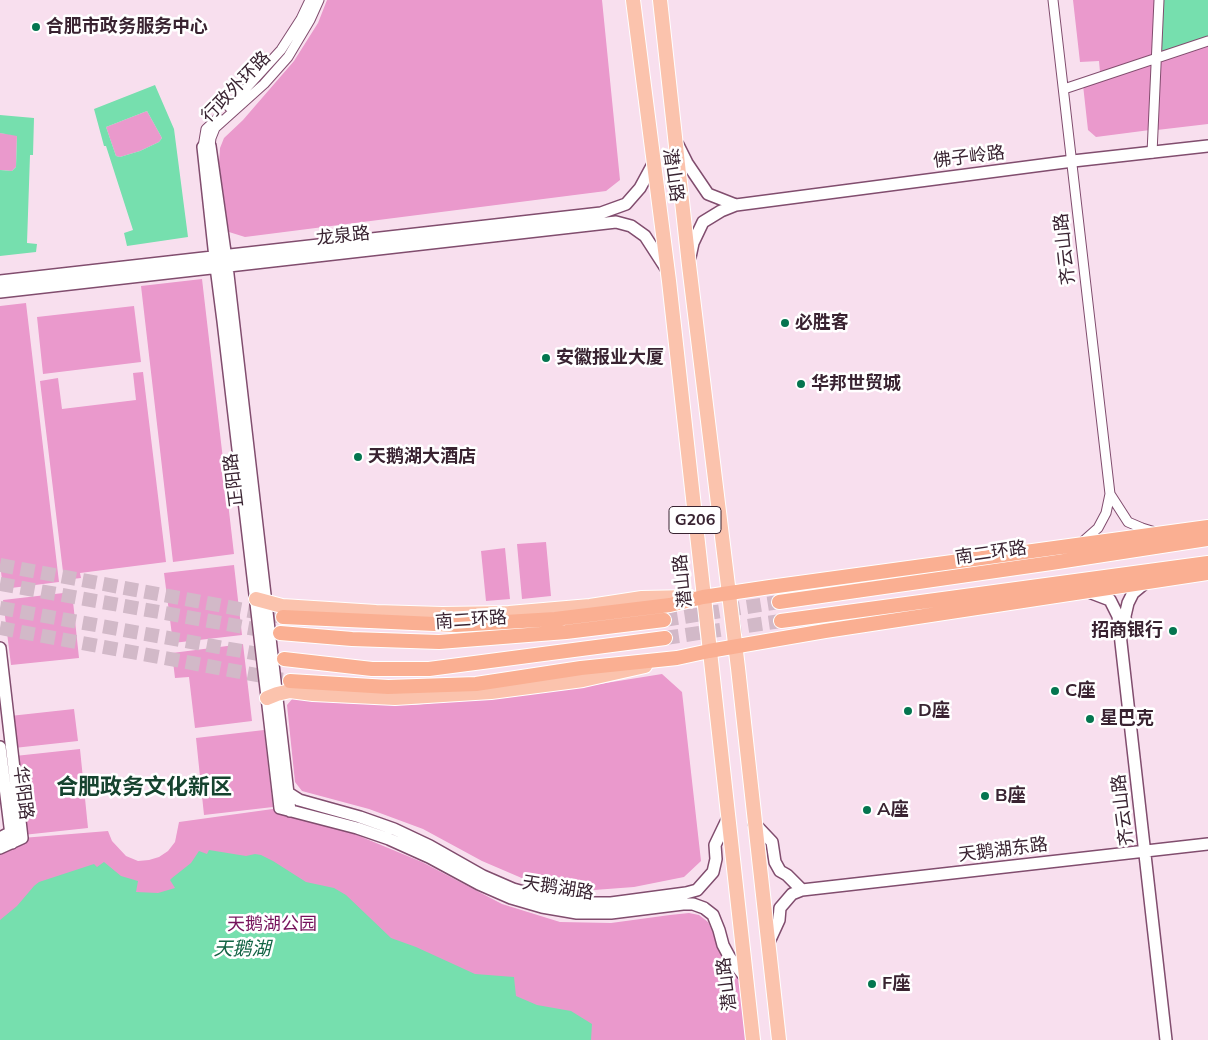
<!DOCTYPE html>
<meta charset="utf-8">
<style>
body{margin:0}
canvas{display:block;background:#f8dfee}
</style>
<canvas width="1208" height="1040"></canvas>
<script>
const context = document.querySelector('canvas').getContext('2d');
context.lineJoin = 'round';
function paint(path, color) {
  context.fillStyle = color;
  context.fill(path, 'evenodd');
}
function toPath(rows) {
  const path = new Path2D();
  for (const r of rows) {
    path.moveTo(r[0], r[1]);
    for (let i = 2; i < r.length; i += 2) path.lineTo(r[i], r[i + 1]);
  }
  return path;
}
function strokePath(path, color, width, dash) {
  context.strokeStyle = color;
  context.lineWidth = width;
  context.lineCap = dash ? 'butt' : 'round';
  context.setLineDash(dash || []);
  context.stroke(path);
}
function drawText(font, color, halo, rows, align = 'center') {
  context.font = font + ' Mulish,"Noto Sans SC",sans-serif';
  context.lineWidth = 5;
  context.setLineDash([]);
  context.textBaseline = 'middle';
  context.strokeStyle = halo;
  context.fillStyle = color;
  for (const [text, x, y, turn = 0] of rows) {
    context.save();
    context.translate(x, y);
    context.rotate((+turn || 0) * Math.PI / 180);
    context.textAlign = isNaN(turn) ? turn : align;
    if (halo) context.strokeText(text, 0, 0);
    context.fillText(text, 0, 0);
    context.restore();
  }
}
paint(toPath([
 [327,0,602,0,620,180,606,191,245,237,229,232,219,163,220,148,224,138,243,120,294,61,318,23],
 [1073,0,1155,0,1153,54,1100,72,1099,61,1080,62],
 [1208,43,1208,124,1157,130,1159,59],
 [1153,62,1150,130,1096,137,1088,130,1083,85],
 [147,111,162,138,159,142,140,151,120,157,116,156,106,127],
 [0,133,17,135,16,167,12,171,0,170],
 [202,279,234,554,173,562,141,286],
 [26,303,59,582,3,589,0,563,0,306],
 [134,306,141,362,43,374,37,317],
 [143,372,166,562,80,573,81,578,64,580,40,381,58,378,62,409,136,400,133,373],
 [546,542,551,596,522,599,517,544],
 [505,548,510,599,486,601,481,551],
 [234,565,242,635,173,643,164,573],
 [72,592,79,658,11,665,3,600],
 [243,644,252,721,195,728,189,677,175,678,172,653],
 [662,674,682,692,701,861,684,877,634,887,594,890,531,882,482,861,423,829,369,809,302,791,295,782,287,705,293,698,339,703,414,705,562,690],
 [74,709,78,741,14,748,10,716],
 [264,730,273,807,204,815,196,738],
 [80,749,88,828,23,835,15,756],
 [280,808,316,818,422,862,502,904,560,922,611,923,670,915,689,913,699,915,708,922,721,950,745,977,753,1040,0,1040,0,848,22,838,108,831,112,841,126,856,138,861,149,860,159,857,168,851,175,842,179,822]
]), '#ea99cc');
paint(toPath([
 [1163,0,1208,0,1208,37,1161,53],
 [155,85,174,129,188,237,127,246,124,233,133,230,106,146,104,146,94,109],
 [147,111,162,138,159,142,140,151,120,157,116,156,106,127],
 [0,115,34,118,33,155,30,155,27,243,37,244,36,252,0,256,0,170,12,171,16,167,17,136,0,133],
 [209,850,246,856,255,854,261,855,273,861,306,882,334,888,346,895,391,938,416,947,475,974,514,977,516,996,537,1005,571,1011,592,1024,591,1040,0,1040,0,920,17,906,34,886,39,882,94,864,97,867,104,862,121,876,138,881,136,892,158,893,175,888,170,880,172,878,191,863,199,851,207,854]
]), '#76dfae');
strokePath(toPath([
 [0,565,283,617],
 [0,628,290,681]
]), '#d2b9c8', 14, [14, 7]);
strokePath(toPath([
 [0,584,272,632],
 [0,608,275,657],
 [664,620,779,602],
 [665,638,781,621]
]), '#d2b9c8', 14, [14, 7]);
const minor = toPath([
 [1053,0,1110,494],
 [1064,89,1208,41],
 [229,107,281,50,301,19,310,0],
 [210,146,211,138,215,128,264,84,288,57,310,20,319,0],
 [203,147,206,129,218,118],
 [1152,153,1159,0],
 [1080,544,1098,528,1106,513,1110,494,1128,522,1142,528,1155,532]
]);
const tertiary = toPath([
 [678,145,687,163,708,194,736,205],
 [210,146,227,266,290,811],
 [203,147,216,267,223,321,280,808,357,828,389,839,429,857,479,884,511,898,542,907,577,913,611,913,683,904,693,904,704,908,713,915,719,930,723,945,730,958,745,977],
 [690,257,693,243,703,222,721,211,736,205,1073,161,1208,146],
 [0,281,601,213,626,204,640,188,653,164],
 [0,292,616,222,631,226,645,236,667,270],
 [1089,592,1110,600,1118,616,1166,1040],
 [1126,628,1125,616,1128,603,1133,593,1145,583],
 [0,648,22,838,0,848],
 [0,747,12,843],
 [285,791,299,800,360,817,394,829,430,846,483,876,513,889,545,898,578,903,611,903,686,893,697,890,713,872,716,859,715,845,727,820],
 [754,823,772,842,775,862,780,871,787,875,802,890],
 [0,838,17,829],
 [768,944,779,920,780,908,792,894,802,890,1208,844]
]);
const primary = toPath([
 [633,0,669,281,753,1040],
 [660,0,689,265,738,668,779,1040],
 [256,599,282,606,376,612,442,614,509,613,590,606,642,598,690,597],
 [267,698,277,694,290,691,313,694,395,698,491,692,583,680,645,666]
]);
const trunk = toPath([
 [779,602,1051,563,1208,539],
 [283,617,456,625,555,619,670,605,703,597,770,587,1208,527],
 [781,621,1208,563],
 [280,633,352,639,439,642,566,632,664,620],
 [284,659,372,669,429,669,665,638],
 [290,681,388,687,476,684,581,668,677,658,709,651,825,631,1208,573]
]);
strokePath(minor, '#814d6e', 11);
strokePath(tertiary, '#814d6e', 14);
strokePath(primary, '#fff', 16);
strokePath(trunk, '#fff', 16);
strokePath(minor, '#fff', 9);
strokePath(tertiary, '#fff', 11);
strokePath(primary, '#fbc3ad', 14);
strokePath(trunk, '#faaf92', 14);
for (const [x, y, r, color] of [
 [36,27,5,"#04754f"],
 [785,323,5,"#04754f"],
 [546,358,5,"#04754f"],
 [801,384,5,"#04754f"],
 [358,457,5,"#04754f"],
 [1173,631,5,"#04754f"],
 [1055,691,5,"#04754f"],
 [908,711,5,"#04754f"],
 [1090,719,5,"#04754f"],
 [985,796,5,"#04754f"],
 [867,810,5,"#04754f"],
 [872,984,5,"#04754f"]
]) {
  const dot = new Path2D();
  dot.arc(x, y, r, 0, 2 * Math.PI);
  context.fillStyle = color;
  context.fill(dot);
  strokePath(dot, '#fff', 2);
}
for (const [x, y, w] of [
 [695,520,52]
]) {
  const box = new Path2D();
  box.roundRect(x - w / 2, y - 13.5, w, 27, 4);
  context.fillStyle = '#fff';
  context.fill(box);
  strokePath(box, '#392331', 1);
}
drawText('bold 16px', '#392331', null, [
 ["G206",695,520]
]);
drawText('bold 18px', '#392331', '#fff', [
 ["合肥市政务服务中心",46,27],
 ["必胜客",795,323],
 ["安徽报业大厦",556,358],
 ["华邦世贸城",811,384],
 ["天鹅湖大酒店",368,457],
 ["招商银行",1163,631,"right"],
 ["C座",1065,691],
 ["D座",918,711],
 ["星巴克",1100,719],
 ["B座",995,796],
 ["A座",877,810],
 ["F座",882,984]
], 'left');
drawText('18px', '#392331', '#fff', [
 ["行政外环路",236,87,-46],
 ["佛子岭路",969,157,-7],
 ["潜山路",673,175,82],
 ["龙泉路",343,236,-6],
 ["齐云山路",1065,249,-96],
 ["正阳路",234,480,-97],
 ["南二环路",991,553,-8],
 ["潜山路",683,581,-96],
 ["南二环路",471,620,-4],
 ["华阳路",23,793,83],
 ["齐云山路",1123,810,-97],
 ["天鹅湖东路",1003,850,-7],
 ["天鹅湖路",558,888,9],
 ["潜山路",727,984,-97]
]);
drawText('18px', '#76135c', '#fff', [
 ["天鹅湖公园",272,925]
]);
drawText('italic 19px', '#136344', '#fff', [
 ["天鹅湖",242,949]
]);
drawText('bold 22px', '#16432f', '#fff', [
 ["合肥政务文化新区",144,787]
]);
</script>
